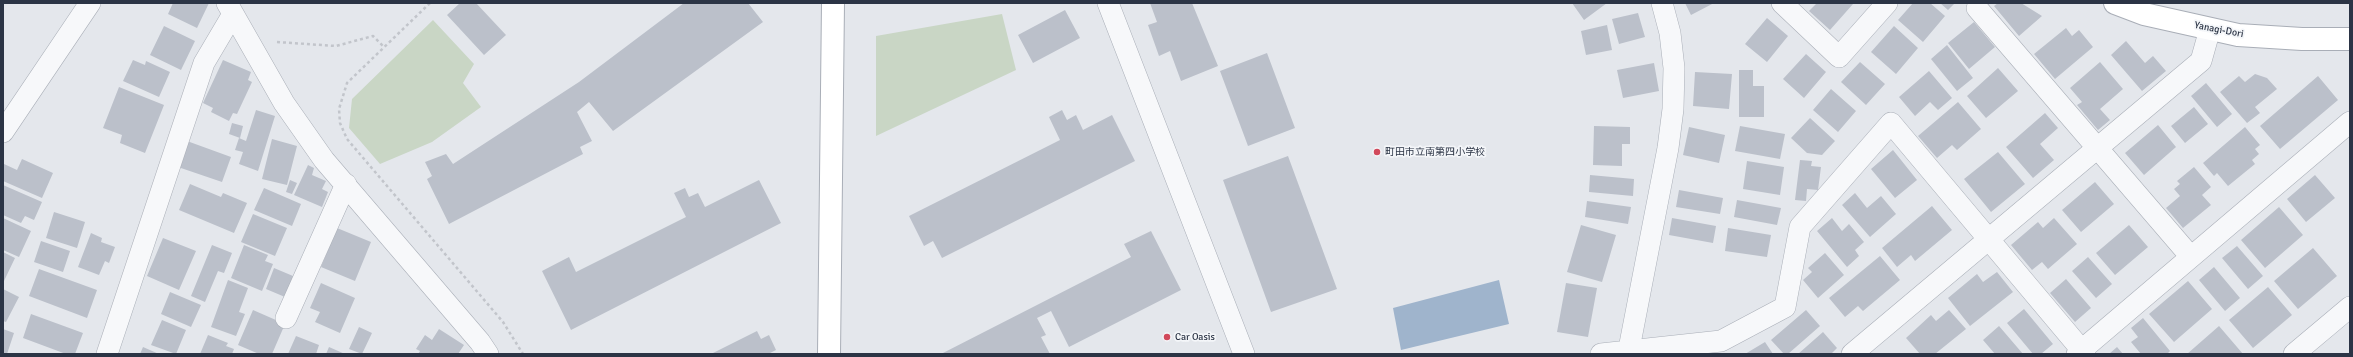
<!DOCTYPE html>
<meta charset="utf-8">
<style>
body{margin:0}
#map{position:relative;width:2353px;height:357px;overflow:hidden;background:#e4e7ec;font-family:Signika,sans-serif}
canvas{display:block}
.frame{position:absolute;inset:0;border:4px solid #2b3445;pointer-events:none}
</style>
<div id="map">
<canvas width="2353" height="357"></canvas>
<div class="frame"></div>
</div>
<script>
const context = document.querySelector('canvas').getContext('2d');
context.lineJoin = 'round';
function paint(path, color) {
  context.fillStyle = color;
  context.fill(path, 'evenodd');
}
function toPath(rows) {
  const path = new Path2D();
  for (const r of rows) {
    path.moveTo(r[0], r[1]);
    for (let i = 2; i < r.length; i += 2) path.lineTo(r[i], r[i + 1]);
  }
  return path;
}
function strokePath(path, color, width, dash) {
  context.strokeStyle = color;
  context.lineWidth = width;
  context.lineCap = dash ? 'butt' : 'round';
  context.setLineDash(dash || []);
  context.stroke(path);
}
function drawText(font, color, halo, rows, align = 'center') {
  context.font = font + ' Signika,"Noto Sans JP",sans-serif';
  context.lineWidth = 3.5;
  context.setLineDash([]);
  context.textBaseline = 'middle';
  context.strokeStyle = halo;
  context.fillStyle = color;
  for (const [text, x, y, turn = 0] of rows) {
    context.save();
    context.translate(x, y);
    context.rotate((+turn || 0) * Math.PI / 180);
    context.textAlign = isNaN(turn) ? turn : align;
    if (halo) context.strokeText(text, 0, 0);
    context.fillText(text, 0, 0);
    context.restore();
  }
}
paint(toPath([
 [1002,14,1016,70,876,136,876,36],
 [433,20,474,64,463,83,481,107,432,142,380,164,349,128,352,99]
]), '#c9d6c5');
paint(toPath([
 [1499,280,1509,324,1401,350,1393,308]
]), '#9fb4cc');
paint(toPath([
 [173,3,209,3,197,28,168,14],
 [460,3,476,3,506,35,484,55,447,15],
 [684,3,748,3,763,22,613,131,589,102,577,112,592,141,580,147,583,154,449,224,427,179,432,176,425,162,446,154,453,164,579,82],
 [1150,3,1192,3,1218,66,1181,81,1170,51,1159,56,1148,25,1157,22],
 [1572,3,1607,3,1584,20],
 [1685,3,1714,3,1691,15],
 [1817,3,1851,3,1853,4,1830,30,1809,11],
 [1913,3,1930,3,1945,16,1923,42,1898,20],
 [1940,3,1955,3,1948,10],
 [1998,3,2021,3,2042,16,2019,36,1994,6],
 [1065,10,1080,38,1033,63,1018,35],
 [1638,13,1645,37,1619,44,1612,19],
 [1767,18,1788,36,1767,62,1745,44],
 [1974,22,1995,47,1969,69,1948,43],
 [1607,25,1612,50,1586,55,1581,31],
 [164,26,195,41,181,70,150,55],
 [1894,26,1918,48,1896,74,1871,52],
 [2066,28,2072,36,2079,30,2093,47,2055,79,2034,54],
 [2126,41,2145,63,2153,56,2166,71,2142,91,2111,55],
 [1947,45,1973,78,1957,91,1931,59],
 [1267,53,1295,128,1248,146,1220,71],
 [1806,54,1826,72,1804,98,1783,79],
 [133,60,145,65,146,61,170,72,159,97,123,81],
 [223,60,251,72,248,80,252,82,237,114,233,113,229,121,211,112,213,108,203,103],
 [1860,62,1885,84,1866,105,1841,82],
 [2100,62,2123,89,2100,109,2110,120,2098,130,2077,105,2082,102,2070,88],
 [1654,63,1659,91,1623,98,1617,70],
 [1998,68,2018,91,1986,118,1967,96],
 [1739,70,1753,70,1753,86,1764,86,1764,117,1739,117],
 [1929,71,1952,98,1938,110,1930,102,1915,116,1899,97],
 [1695,72,1732,74,1729,109,1693,106],
 [2255,74,2267,78,2277,89,2255,107,2260,113,2247,123,2220,92,2239,76,2245,82],
 [2318,76,2338,100,2280,149,2260,126],
 [2206,83,2232,114,2217,127,2191,96],
 [119,87,164,105,145,153,120,143,122,135,103,128],
 [1831,89,1856,111,1838,132,1813,110],
 [1958,102,1981,129,1957,150,1952,145,1937,158,1918,136],
 [2194,107,2208,124,2185,143,2171,126],
 [256,110,275,116,258,171,239,164,243,152,235,150,239,138,246,141],
 [1062,110,1067,120,1076,115,1083,130,1112,115,1135,161,942,258,933,241,924,246,909,216,1060,140,1049,117],
 [2045,113,2058,128,2040,144,2054,160,2033,178,2006,147],
 [1810,118,1835,141,1822,155,1807,153,1791,138],
 [232,123,243,126,240,138,229,134],
 [2158,125,2176,147,2144,175,2125,153],
 [1594,126,1630,127,1630,144,1622,144,1622,166,1593,165],
 [1740,126,1785,134,1780,159,1735,151],
 [1689,127,1725,135,1719,163,1683,155],
 [2245,127,2260,145,2255,149,2259,154,2252,160,2255,164,2228,186,2217,173,2214,176,2203,163],
 [272,139,297,146,287,185,262,179],
 [187,141,231,157,222,182,178,167],
 [1893,150,1917,180,1895,198,1871,169],
 [1998,152,2025,184,1991,212,1964,179],
 [1288,156,1337,289,1271,312,1223,180],
 [22,159,53,173,42,198,3,181,4,164,17,170],
 [1800,160,1812,161,1811,166,1821,167,1818,190,1807,189,1806,201,1795,200],
 [1747,161,1784,167,1780,195,1743,189],
 [308,165,314,168,312,175,326,181,322,189,328,192,322,207,294,195],
 [2194,167,2211,187,2202,195,2211,205,2183,228,2166,208,2180,196,2174,189,2180,184,2177,181],
 [1590,175,1634,179,1633,196,1589,192],
 [2315,175,2335,198,2306,222,2287,199],
 [290,180,297,183,292,194,286,192],
 [759,180,781,223,571,330,542,271,569,257,576,272,686,217,674,193,685,188,689,197,698,193,705,207],
 [2095,182,2114,204,2081,232,2062,210],
 [190,184,221,197,223,193,247,203,234,233,179,210],
 [3,185,42,202,34,220,25,216,21,223,3,215],
 [264,188,301,204,292,226,254,210],
 [1679,190,1723,198,1720,214,1676,207],
 [1855,193,1867,208,1881,196,1896,214,1870,237,1842,205],
 [1737,200,1781,208,1777,225,1734,217],
 [1587,201,1631,207,1628,224,1585,217],
 [1932,206,1952,230,1915,261,1911,255,1897,267,1882,248],
 [2279,207,2303,235,2265,268,2241,240],
 [54,212,85,222,77,248,46,238],
 [253,214,287,228,275,256,241,242],
 [3,218,31,231,19,257,3,250],
 [1672,218,1716,226,1713,243,1669,235],
 [1832,218,1842,231,1849,224,1864,242,1855,250,1859,256,1847,267,1817,231],
 [2054,218,2077,244,2048,269,2042,262,2032,270,2011,245,2038,222,2043,228],
 [1581,225,1616,235,1602,282,1567,272],
 [2129,225,2148,247,2115,275,2096,253],
 [337,228,371,242,355,281,321,267],
 [1728,228,1771,235,1767,257,1725,251],
 [1151,231,1181,290,1069,347,1051,311,1037,318,1046,335,1041,337,1050,354,941,354,1131,257,1124,244],
 [91,233,102,238,101,242,115,247,109,263,105,261,99,275,78,267],
 [163,238,196,251,179,290,147,276],
 [41,241,70,251,63,272,34,262],
 [212,245,232,253,224,273,218,271,205,302,191,296],
 [244,245,268,255,265,261,273,264,262,291,231,278],
 [2237,246,2263,276,2248,289,2222,258],
 [2313,248,2337,276,2298,309,2274,281],
 [3,252,15,258,4,281,3,280],
 [1825,253,1844,275,1818,298,1803,280,1812,272,1808,268],
 [1880,256,1900,280,1863,311,1858,306,1845,317,1829,298],
 [2088,257,2112,284,2096,298,2072,271],
 [2214,267,2240,298,2225,311,2199,280],
 [274,268,293,276,285,297,266,289],
 [39,269,97,290,87,318,29,296],
 [1997,272,2013,292,1970,326,1948,298,1977,274,1983,282],
 [2066,279,2091,308,2075,322,2050,293],
 [228,280,248,288,239,312,245,314,236,336,211,327],
 [2188,281,2212,309,2174,342,2149,314],
 [321,283,355,298,340,333,315,322,320,312,310,308],
 [1566,283,1597,288,1588,337,1557,332],
 [2268,287,2292,315,2253,348,2229,320],
 [3,289,19,297,6,322,3,321],
 [170,292,201,305,191,327,161,314],
 [2024,309,2053,344,2041,354,2033,354,2007,323],
 [253,310,285,324,272,354,259,354,238,345],
 [1806,310,1820,326,1788,354,1784,354,1771,340],
 [1949,310,1966,329,1935,354,1920,354,1906,338,1931,315,1936,321],
 [31,314,83,333,75,354,66,354,23,338],
 [2143,318,2170,351,2167,354,2141,354,2131,342,2138,337,2131,328],
 [162,320,186,330,176,354,151,345],
 [1999,326,2023,354,1995,354,1983,340],
 [2219,326,2243,354,2187,354],
 [359,327,372,333,362,354,349,349],
 [3,329,14,333,7,354,3,354],
 [439,329,464,345,458,354,418,354,420,351,416,349,425,335,432,340],
 [757,331,761,339,769,335,776,350,768,354,711,354],
 [1823,332,1837,348,1831,354,1798,354],
 [208,335,228,343,226,346,234,349,232,354,200,354],
 [296,336,319,345,316,354,288,354],
 [1765,342,1773,354,1745,354],
 [143,347,159,354,140,354],
 [329,347,345,354,326,354],
 [2117,347,2123,354,2109,354]
]), '#bbc0ca');
const street = toPath([
 [227,3,284,103,324,160,480,342,488,354],
 [1108,3,1244,354],
 [1782,3,1839,57,1887,3],
 [1977,8,2191,257],
 [3,132,90,3],
 [286,318,346,184],
 [107,354,204,63,233,14],
 [1601,354,1721,341,1785,307,1800,227,1891,123,2085,354],
 [1628,354,1668,148,1673,109,1674,68,1670,33,1662,3],
 [1852,354,2201,61,2210,29],
 [2077,354,2350,122],
 [2294,354,2350,307]
]);
const secondary = toPath([
 [2115,3,2144,14,2238,35,2302,39,2350,39],
 [829,354,833,3]
]);
strokePath(street, '#a9aeb7', 22);
strokePath(secondary, '#a9aeb7', 24);
strokePath(toPath([
 [430,3,347,83,339,109,340,123,347,139,503,322,523,354],
 [277,42,336,46,373,36,383,46]
]), '#c2c5cb', 2.5, [3, 3]);
strokePath(street, '#f7f8fa', 21);
strokePath(secondary, '#fff', 22);
for (const [x, y, r, color] of [
 [1377,152,4,"#d1495b"],
 [1167,337,4,"#d1495b"]
]) {
  const dot = new Path2D();
  dot.arc(x, y, r, 0, 2 * Math.PI);
  context.fillStyle = color;
  context.fill(dot);
  strokePath(dot, '#f4f6f9', 1.5);
}
drawText('10px', '#2b3445', '#f4f6f9', [
 ["Yanagi-Dori",2219,30,11]
]);
drawText('10px', '#2b3445', '#f4f6f9', [
 ["町田市立南第四小学校",1385,152],
 ["Car Oasis",1175,337]
], 'left');
</script>
